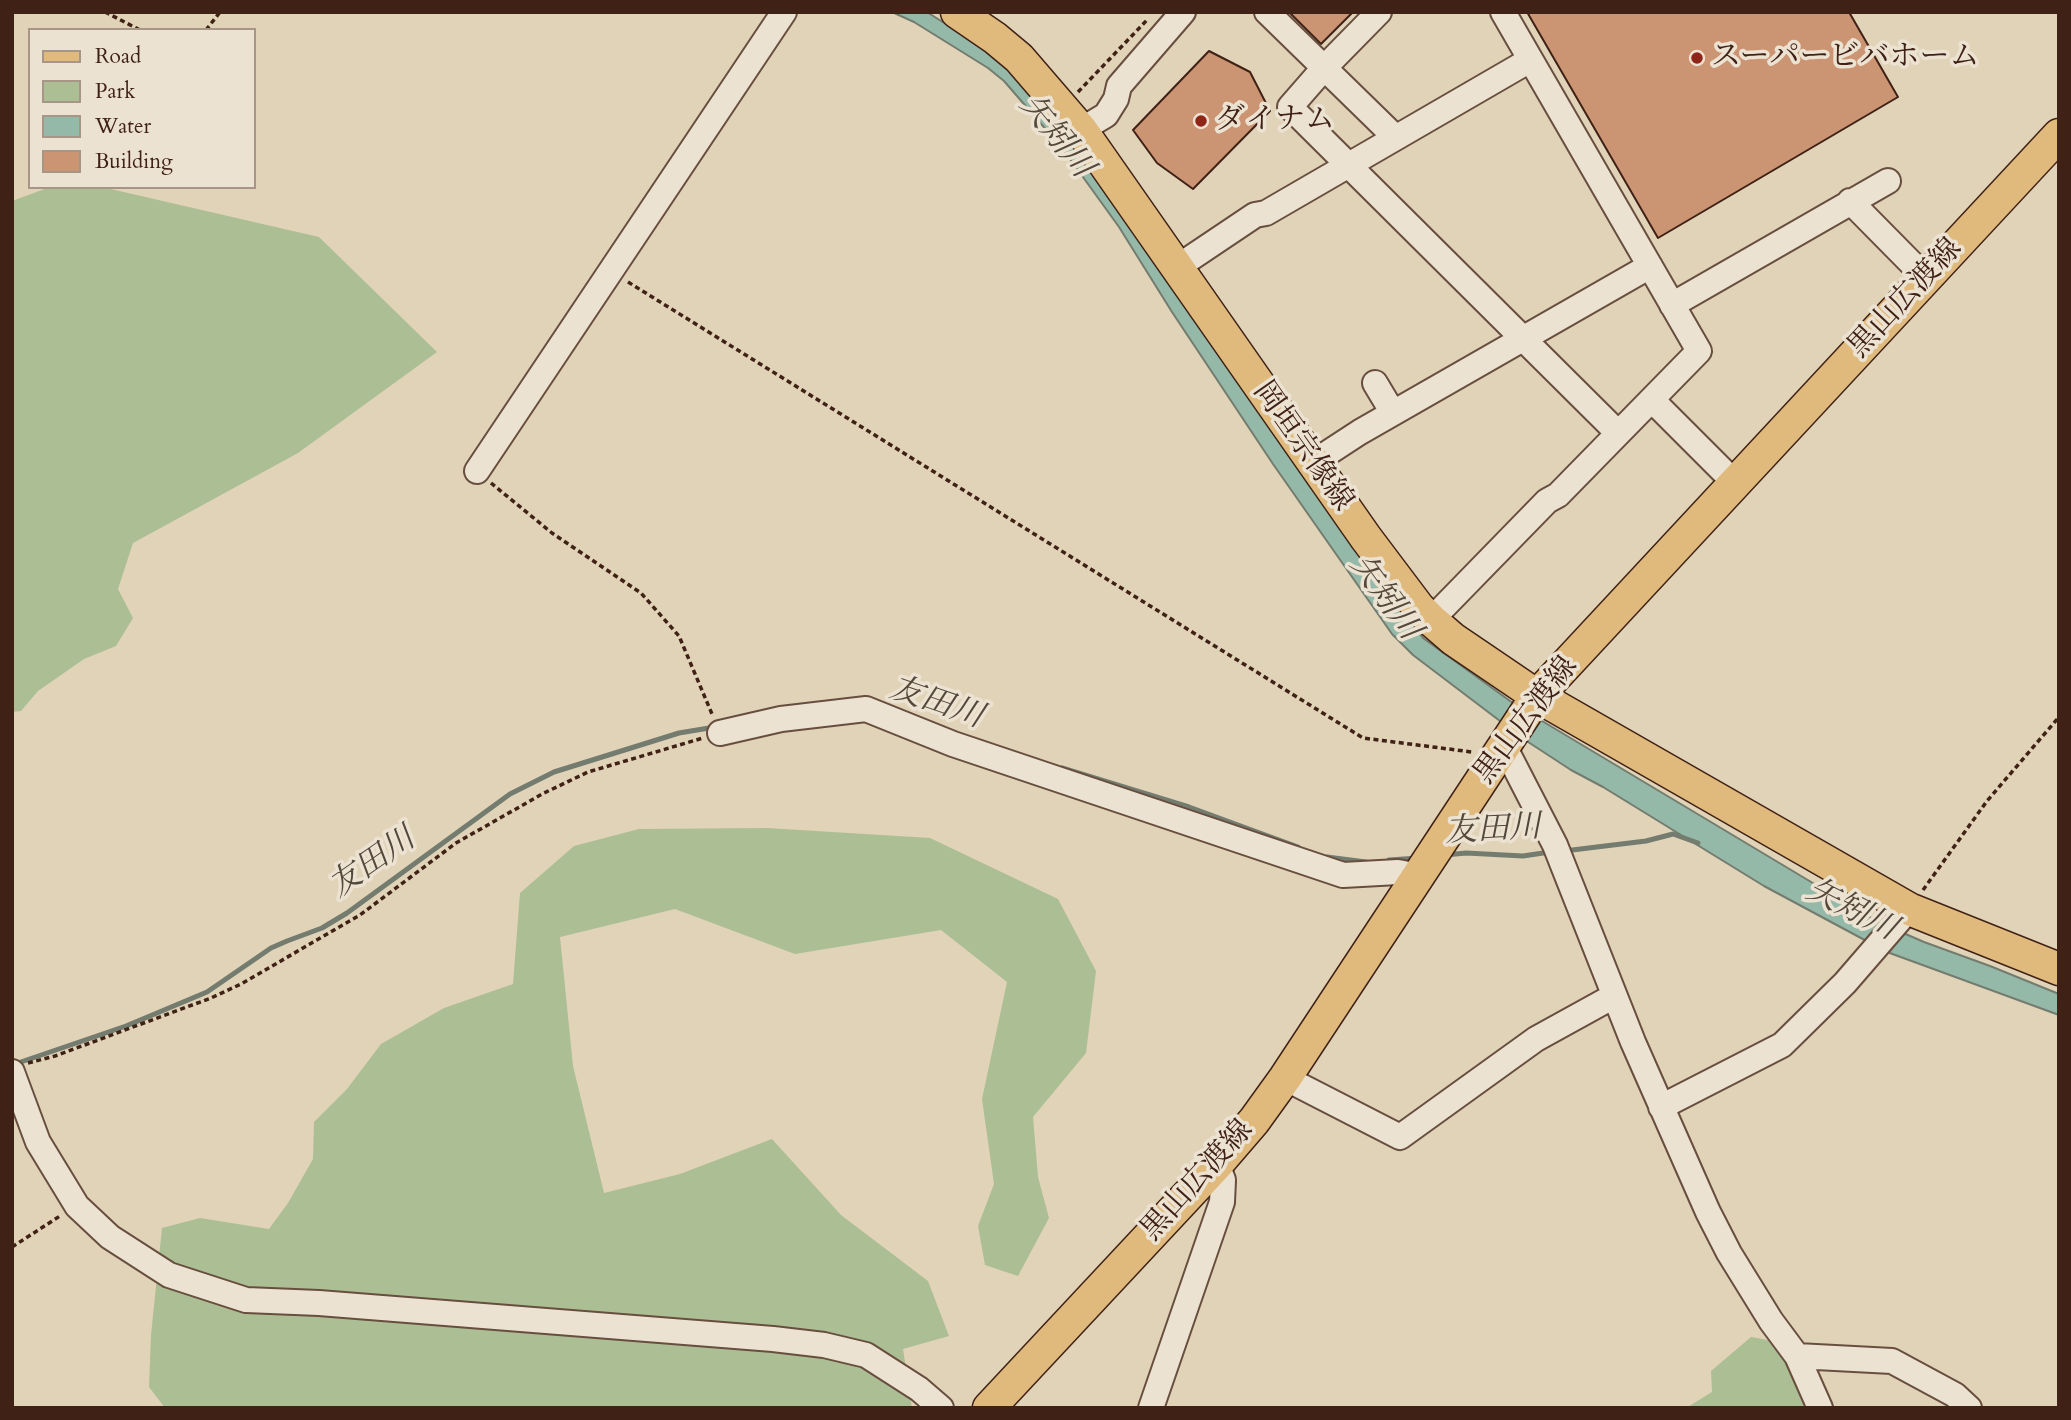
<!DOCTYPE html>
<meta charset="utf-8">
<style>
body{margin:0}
#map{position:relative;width:2071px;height:1420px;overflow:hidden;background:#e1d3b8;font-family:Cardo,serif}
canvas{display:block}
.frame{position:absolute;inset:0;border:14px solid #3f2116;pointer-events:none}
.legend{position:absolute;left:28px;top:28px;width:228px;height:161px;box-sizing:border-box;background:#ece2d1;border:2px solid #a79586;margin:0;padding:9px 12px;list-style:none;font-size:21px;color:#3f2116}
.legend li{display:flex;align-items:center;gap:14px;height:35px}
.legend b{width:35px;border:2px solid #a79586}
</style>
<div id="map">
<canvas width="2071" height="1420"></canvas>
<div class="frame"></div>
<ul class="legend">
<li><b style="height:9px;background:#e0ba7c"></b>Road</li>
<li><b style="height:19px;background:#acbe94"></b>Park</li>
<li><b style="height:19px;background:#95b9a9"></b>Water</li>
<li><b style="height:19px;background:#cb9473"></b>Building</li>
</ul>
</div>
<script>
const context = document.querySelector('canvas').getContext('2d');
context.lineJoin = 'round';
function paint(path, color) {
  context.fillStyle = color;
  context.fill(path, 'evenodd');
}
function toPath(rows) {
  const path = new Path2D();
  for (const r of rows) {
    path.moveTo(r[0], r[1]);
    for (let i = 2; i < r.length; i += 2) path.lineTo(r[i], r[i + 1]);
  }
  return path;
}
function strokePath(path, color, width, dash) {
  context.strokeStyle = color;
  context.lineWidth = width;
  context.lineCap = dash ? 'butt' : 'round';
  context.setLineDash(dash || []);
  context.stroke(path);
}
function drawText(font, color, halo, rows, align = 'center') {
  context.font = font + ' Cardo,"Noto Serif JP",serif';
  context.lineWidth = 7;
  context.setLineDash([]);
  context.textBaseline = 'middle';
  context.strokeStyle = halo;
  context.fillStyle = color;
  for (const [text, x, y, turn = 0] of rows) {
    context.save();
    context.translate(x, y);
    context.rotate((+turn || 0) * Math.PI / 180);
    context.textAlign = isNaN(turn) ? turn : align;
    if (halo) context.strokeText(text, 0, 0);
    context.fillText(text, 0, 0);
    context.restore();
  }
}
paint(toPath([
 [50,187,102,187,319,237,437,352,298,453,133,543,118,589,133,618,116,646,84,659,38,691,21,711,12,712,12,201],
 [767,828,930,838,1058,899,1096,971,1086,1053,1033,1117,1038,1177,1049,1218,1018,1276,985,1265,978,1226,994,1184,982,1099,1007,982,941,930,795,954,675,909,560,937,573,1066,604,1193,680,1174,772,1139,841,1215,928,1281,949,1336,903,1349,912,1408,165,1408,149,1387,151,1335,162,1228,200,1218,269,1229,288,1203,313,1159,314,1122,347,1089,381,1044,444,1008,513,984,520,893,574,846,639,829],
 [1751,1337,1773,1341,1786,1355,1801,1391,1804,1408,1686,1408,1712,1392,1711,1371]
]), '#acbe94');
const water = toPath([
 [892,12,927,12,988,51,1005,65,1066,136,1387,593,1423,638,1517,706,1878,922,1924,942,1990,966,2059,994,2059,1015,1887,952,1764,886,1603,787,1571,770,1525,740,1413,655,1392,634,1273,464,1172,312,1119,227,1062,148,1004,81,988,68,914,22,892,12]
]);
paint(water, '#95b9a9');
strokePath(water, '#737c6e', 2);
strokePath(toPath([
 [1062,768,1189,807,1298,847],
 [1564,851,1646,841,1673,834,1698,843],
 [1445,855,1466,853,1523,856,1550,852],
 [1327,857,1366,862],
 [1389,860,1418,858],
 [15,1064,126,1026,207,992,271,948,287,941,322,928,347,913,510,794,554,772,679,733,715,727]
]), '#737c6e', 5);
const building = toPath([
 [1289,12,1353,12,1321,44,1289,12],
 [1527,12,1849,12,1898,97,1658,238,1527,12],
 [1209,51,1250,72,1270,111,1193,189,1157,163,1133,130,1209,51]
]);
paint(building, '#cb9473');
strokePath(building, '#3f2116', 2);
const minor = toPath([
 [1267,12,1395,137],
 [1379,12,1324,68,1290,107,1618,433],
 [1081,130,1106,115,1116,99,1119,86,1183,12],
 [1850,201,1926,278],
 [1176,268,1255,215,1266,213,1530,60],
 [1672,305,1888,181],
 [1375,383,1393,413],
 [1652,400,1735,483],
 [1314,462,1360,432,1650,266],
 [477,471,784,12],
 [1431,620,1547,501,1558,495,1699,351,1503,12],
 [720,733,781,719,866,709,953,744,1343,875,1398,872,1419,876],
 [1504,746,1555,845,1633,1042,1708,1212,1729,1253,1771,1321,1797,1356,1820,1408],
 [12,1072,38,1142,77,1206,110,1237,169,1275,246,1300,319,1303,773,1339,824,1345,866,1355,919,1389,941,1408],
 [1285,1078,1400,1137,1536,1039,1614,996],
 [1661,1107,1782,1045,1845,983,1909,909],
 [1797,1356,1892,1361,1955,1395,1969,1408],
 [1151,1408,1222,1202,1223,1180,1217,1164]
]);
const major = toPath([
 [957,12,995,38,1019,58,1081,130,1366,538,1418,607,1431,620,1453,639,1537,696,1909,909,2059,969],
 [989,1408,1217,1164,1254,1121,1285,1078,1537,696,2059,135]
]);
strokePath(minor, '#684e3e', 28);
strokePath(major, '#3f2116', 35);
strokePath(toPath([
 [105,12,140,30],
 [206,30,220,12],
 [1078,92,1148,19],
 [628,282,1363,738,1472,752],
 [491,483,552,533,641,593,679,636,712,714],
 [1923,890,1987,801,2059,717],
 [28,1063,55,1056,211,998,241,984,360,915,456,843,544,793,588,772,703,738],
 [12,1247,60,1216]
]), '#3f2116', 3.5, [5, 3.5]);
strokePath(minor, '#ece2d1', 24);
strokePath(major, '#e0ba7c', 32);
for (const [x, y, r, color] of [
 [1697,58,7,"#8f2418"],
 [1201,121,7,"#8f2418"]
]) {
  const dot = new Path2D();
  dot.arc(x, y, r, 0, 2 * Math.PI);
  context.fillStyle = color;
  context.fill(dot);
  strokePath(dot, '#ece2d1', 2.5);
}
drawText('30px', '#3f2116', '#ece2d1', [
 ["スーパービバホーム",1711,58],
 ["ダイナム",1215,121]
], 'left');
drawText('30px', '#3f2116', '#ece2d1', [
 ["黒山広渡線",1906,299,-47],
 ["岡垣宗像線",1302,447,55],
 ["黒山広渡線",1527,721,-53],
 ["黒山広渡線",1198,1181,-48]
]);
drawText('italic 32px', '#54473b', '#ece2d1', [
 ["矢矧川",1055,137,51],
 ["矢矧川",1384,598,54],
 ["友田川",936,704,19],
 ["友田川",1493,831,-3],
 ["友田川",373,864,-35],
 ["矢矧川",1851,911,27]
]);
</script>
